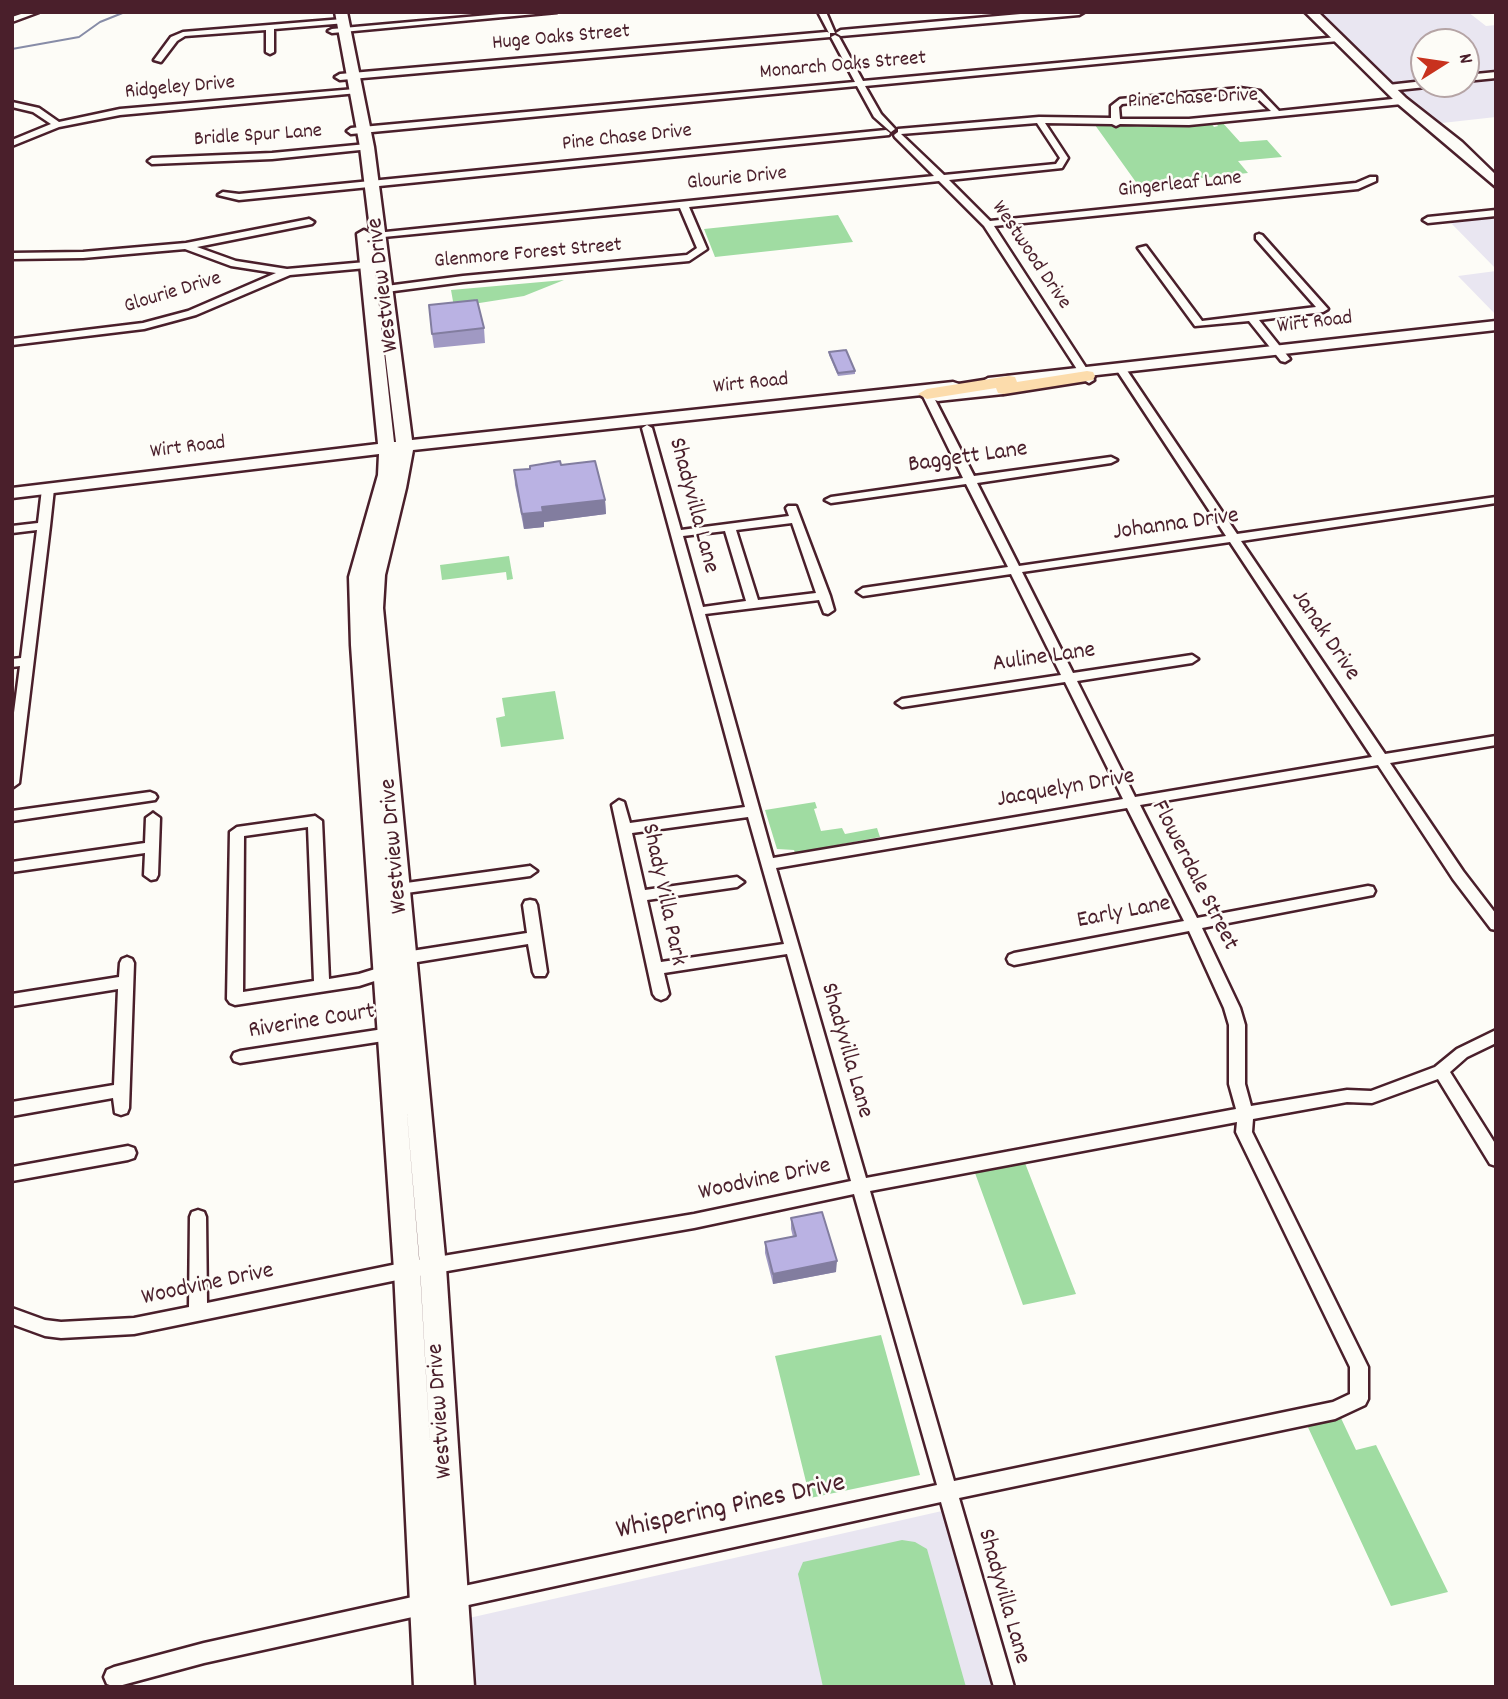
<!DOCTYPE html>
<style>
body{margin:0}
#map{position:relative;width:1508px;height:1699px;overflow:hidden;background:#fdfcf7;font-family:Dekko,sans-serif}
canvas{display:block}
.frame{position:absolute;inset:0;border:14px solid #4a1f2b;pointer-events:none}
.north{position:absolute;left:1410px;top:28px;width:70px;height:70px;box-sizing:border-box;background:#fdfcf7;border:2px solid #b5a4a5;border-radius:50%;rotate:78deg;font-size:19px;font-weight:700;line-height:28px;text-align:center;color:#4a1f2b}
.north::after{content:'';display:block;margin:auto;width:24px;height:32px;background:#c8321e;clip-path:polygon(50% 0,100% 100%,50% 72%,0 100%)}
</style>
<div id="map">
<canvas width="1508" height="1699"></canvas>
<div class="frame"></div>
<div class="north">N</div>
</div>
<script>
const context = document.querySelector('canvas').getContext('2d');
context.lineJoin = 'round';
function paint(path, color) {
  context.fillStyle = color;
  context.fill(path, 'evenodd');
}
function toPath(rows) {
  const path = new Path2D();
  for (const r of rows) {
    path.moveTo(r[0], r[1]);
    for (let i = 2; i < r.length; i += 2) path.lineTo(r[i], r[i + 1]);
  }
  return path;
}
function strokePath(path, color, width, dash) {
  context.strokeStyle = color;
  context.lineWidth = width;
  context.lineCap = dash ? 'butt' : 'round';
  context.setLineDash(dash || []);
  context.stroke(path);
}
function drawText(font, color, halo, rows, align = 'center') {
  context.font = font + ' Dekko,sans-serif';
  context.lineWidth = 5;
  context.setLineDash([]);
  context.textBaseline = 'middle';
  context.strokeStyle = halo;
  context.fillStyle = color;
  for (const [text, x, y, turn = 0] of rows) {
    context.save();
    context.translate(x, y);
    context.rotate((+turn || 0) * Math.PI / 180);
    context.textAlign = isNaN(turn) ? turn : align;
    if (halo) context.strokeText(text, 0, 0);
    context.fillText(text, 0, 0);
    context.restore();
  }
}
paint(toPath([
 [1321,12,1468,12,1486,26,1496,25,1496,72,1490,73,1496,81,1496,117,1442,123,1391,83],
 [1424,42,1466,42,1466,84,1424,84],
 [1496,217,1496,269,1450,222],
 [1496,271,1496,315,1458,276],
 [942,1511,992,1687,475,1687,469,1618]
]), '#e9e6f1');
paint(toPath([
 [1222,122,1240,142,1267,140,1282,157,1238,161,1248,173,1138,185,1095,125,1163,127,1211,123,1214,127,1218,126,1216,123],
 [838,215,853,242,715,257,704,229],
 [564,280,524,296,454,307,451,290],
 [509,556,513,579,507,580,506,572,442,580,440,565],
 [555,691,564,739,501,747,496,718,505,716,502,698],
 [815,802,817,808,814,809,821,831,842,828,845,834,877,828,880,837,795,853,794,850,777,849,765,810],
 [1025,1163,1076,1294,1023,1305,975,1173],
 [881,1335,920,1475,810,1498,775,1356],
 [1340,1416,1356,1450,1376,1445,1448,1592,1391,1606,1306,1423],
 [902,1540,915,1542,927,1549,966,1687,823,1687,798,1574,803,1562]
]), '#a0dca2');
strokePath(toPath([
 [12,49,79,37,100,22,125,12]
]), '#878ca7', 2);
const minor = toPath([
 [27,12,39,12,12,22,12,17,27,12],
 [523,12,557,12,332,33,328,31,332,29,523,12],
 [818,12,826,12,835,33,829,33,818,12],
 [343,19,346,19,346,23,274,29,274,52,270,54,266,52,266,30,185,36,177,41,161,62,154,60,171,37,183,32,343,19],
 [835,35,839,37,863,81,1338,37,1342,39,1338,41,865,86,881,114,895,129,891,132,874,117,857,86,351,134,347,131,351,128,855,82,831,37,835,35],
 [1240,88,1260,91,1279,111,1402,98,1406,101,1402,104,1189,125,1120,124,1116,126,1112,124,1045,123,1068,158,1062,168,949,180,990,221,1356,183,1370,177,1376,177,1376,181,1358,189,994,226,1094,380,1089,383,1084,380,984,226,939,181,689,207,707,249,689,261,463,282,371,294,366,291,371,288,463,276,687,255,697,248,680,208,363,239,363,235,366,234,934,176,895,137,894,135,898,132,898,129,1039,117,1111,118,1111,106,1120,99,1240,88],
 [1240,92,1254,95,1271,111,1189,119,1120,119,1119,107,1122,104,1240,92],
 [1037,123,1060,158,1056,164,944,175,901,134,1037,123],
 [355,89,359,91,358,93,120,115,59,127,12,146,12,140,51,124,33,112,12,107,12,102,39,108,59,122,120,109,355,89],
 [886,130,890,133,889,135,239,200,218,195,223,192,239,194,886,130],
 [367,144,371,147,370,149,272,159,152,164,148,161,152,158,272,153,367,144],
 [1496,210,1496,216,1428,223,1423,220,1428,217,1496,210],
 [309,219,314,222,312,224,197,247,236,261,287,269,377,261,382,264,377,267,290,275,196,315,144,329,12,345,12,339,143,323,188,311,276,273,231,266,185,249,83,258,12,259,12,253,83,252,186,243,309,219],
 [1259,234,1262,235,1328,309,1323,312,1259,320,1290,359,1285,362,1281,361,1249,321,1195,326,1138,248,1146,246,1202,321,1316,307,1256,239,1256,235,1259,234],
 [1121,366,1126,369,1237,534,1496,497,1496,503,1241,541,1385,754,1496,736,1496,745,1390,763,1463,871,1496,914,1496,930,1491,929,1453,879,1378,765,1140,805,1197,918,1368,886,1373,887,1375,891,1373,895,1368,896,1202,928,1240,1008,1245,1025,1245,1084,1251,1106,1347,1090,1371,1091,1435,1067,1457,1049,1496,1030,1496,1043,1467,1057,1450,1072,1496,1145,1496,1166,1490,1164,1438,1079,1372,1103,1347,1102,1253,1119,1252,1132,1368,1367,1368,1399,1365,1405,1335,1419,959,1498,1014,1687,994,1687,941,1502,450,1609,443,1606,440,1599,443,1592,450,1589,937,1485,854,1194,694,1228,407,1278,134,1334,61,1338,45,1336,12,1324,12,1308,45,1320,61,1322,134,1318,189,1307,190,1217,192,1212,198,1210,204,1212,206,1217,207,1303,407,1262,694,1214,851,1181,787,954,664,973,669,994,666,998,661,1000,656,998,653,994,612,805,619,800,624,802,630,823,745,807,642,428,647,425,652,428,681,530,789,516,786,508,788,506,796,506,830,596,834,610,828,614,824,613,819,600,705,614,773,858,1123,799,1065,682,902,707,896,703,902,699,1061,675,1011,574,863,596,857,592,863,588,1008,567,966,484,831,503,825,500,831,497,963,478,920,390,925,387,930,390,974,476,1111,457,1117,460,1111,463,977,483,1019,566,1226,536,1116,369,1121,366],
 [792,523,816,593,758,600,736,530,792,523],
 [725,531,746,601,703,607,683,536,725,531],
 [1230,542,1372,757,1135,797,1077,681,1192,663,1198,659,1192,655,1073,673,1022,572,1230,542],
 [1127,808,1184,921,1014,953,1009,955,1007,959,1009,963,1014,965,1189,931,1224,1008,1229,1025,1229,1084,1236,1109,866,1178,776,868,1127,808],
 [748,817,784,944,661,962,647,900,737,887,744,882,737,877,645,890,632,833,748,817],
 [1237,1122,1236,1132,1350,1367,1350,1394,1333,1402,954,1481,870,1191,1237,1122],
 [48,486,54,489,50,526,19,783,12,788,12,728,20,666,12,667,12,659,21,658,37,530,12,533,12,526,38,523,42,489,48,486],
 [150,792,155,794,157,797,155,800,12,821,12,811,150,792],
 [153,813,160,818,158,875,156,879,151,880,144,875,145,853,12,872,12,862,145,843,146,818,153,813],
 [315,816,322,821,329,979,359,974,385,966,390,968,392,972,390,976,359,986,235,1005,230,1003,227,999,230,832,237,827,315,816],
 [308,827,314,981,243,992,244,836,308,827],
 [530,866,537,871,530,876,399,894,394,893,392,889,394,885,399,884,530,866],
 [530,900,535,901,537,905,547,972,545,976,535,976,533,972,528,944,405,964,400,962,398,958,400,954,405,952,527,933,523,905,525,901,530,900],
 [127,957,132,959,134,963,129,1108,127,1113,121,1115,115,1113,113,1098,12,1116,12,1102,114,1085,118,989,12,1006,12,994,119,977,120,963,122,959,127,957],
 [390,1028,395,1030,398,1034,395,1038,390,1040,240,1063,234,1061,232,1057,234,1053,240,1051,390,1028],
 [128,1146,134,1148,136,1153,134,1158,128,1160,12,1181,12,1167,128,1146],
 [426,1594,433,1597,436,1604,433,1611,426,1614,204,1663,115,1687,107,1684,104,1677,107,1670,114,1667,204,1643,426,1594]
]);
const tertiary = toPath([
 [1043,12,1084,12,1079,15,841,36,836,33,841,30,1043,12],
 [827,32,830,33,830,37,340,80,335,77,340,74,827,32],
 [1496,72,1496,78,1466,81,1466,75,1496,72],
 [1424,81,1424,84,1431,84,1426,87,1388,91,1383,88,1388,85,1424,81]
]);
const secondary = toPath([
 [335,12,347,12,374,147,412,440,953,382,959,384,960,389,983,386,980,383,988,378,1496,321,1496,330,1008,385,1011,389,1003,394,938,401,932,399,931,394,413,450,406,488,385,575,383,608,446,1267,474,1687,414,1687,394,1270,351,645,349,577,378,475,379,454,12,498,12,488,378,444,357,234,364,230,371,234,394,442,396,442,360,147,335,12],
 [406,1102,420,1267,431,1463,420,1270,406,1102],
 [1305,12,1318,12,1406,98,1462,142,1496,175,1496,187,1398,104,1305,12]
]);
const primary = toPath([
 [1087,371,1093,372,1095,376,1093,380,1004,394,998,393,996,388,927,399,918,394,927,389,1009,376,1015,377,1017,382,1087,371]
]);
strokePath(minor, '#4a1f2b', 5);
strokePath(tertiary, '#4a1f2b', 5);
strokePath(secondary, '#4a1f2b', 5);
strokePath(primary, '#4a1f2b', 5);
paint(minor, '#fdfcf7');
paint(tertiary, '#fdfcf7');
paint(secondary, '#fdfcf7');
paint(primary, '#fcdcac');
paint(toPath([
 [484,328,485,343,434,348,432,334],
 [829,352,855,371,855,374,838,376,829,355],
 [561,465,605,500,606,514,544,522,544,527,524,529,515,485,514,470],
 [791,1218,836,1272,773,1284,765,1253,765,1242,793,1237,791,1229]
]), '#a099c3');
paint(toPath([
 [605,500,606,514,544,522,544,527,524,529,522,514,542,507],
 [837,1261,836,1272,773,1284,773,1274]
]), '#827d9f');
const building = toPath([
 [477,300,484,328,432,334,429,305,477,300],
 [846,350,855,371,838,373,829,352,846,350],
 [560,461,561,465,595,461,605,500,542,507,543,512,522,514,514,470,530,469,530,466,560,461],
 [822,1212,837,1261,773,1274,765,1242,796,1236,791,1218,822,1212]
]);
paint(building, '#bab2e3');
strokePath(building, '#827d9f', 2);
drawText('21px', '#4a1f2b', '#fdfcf7', [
 ["Huge Oaks Street",561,39,-5],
 ["Monarch Oaks Street",843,67,-5],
 ["Ridgeley Drive",180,89,-5],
 ["Pine Chase Drive",1193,100,-3],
 ["Bridle Spur Lane",258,137,-4],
 ["Pine Chase Drive",627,139,-6],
 ["Glourie Drive",737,180,-6],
 ["Gingerleaf Lane",1180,186,-6],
 ["Glenmore Forest Street",528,255,-5],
 ["Westwood Drive",1030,256,56],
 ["Glourie Drive",173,294,-17],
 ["Wirt Road",1315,324,-7],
 ["Wirt Road",751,385,-6],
 ["Wirt Road",188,449,-7]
]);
drawText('24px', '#4a1f2b', '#fdfcf7', [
 ["Westview Drive",385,285,-97],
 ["Baggett Lane",968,459,-8],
 ["Shadyvilla Lane",692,506,75],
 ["Johanna Drive",1176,526,-8],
 ["Janak Drive",1324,636,56],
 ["Auline Lane",1044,659,-8],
 ["Jacquelyn Drive",1066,790,-10],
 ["Westview Drive",396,846,-95],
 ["Flowerdale Street",1193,876,63],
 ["Shady Villa Park",662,895,78],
 ["Early Lane",1124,914,-11],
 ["Riverine Court",312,1023,-9],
 ["Shadyvilla Lane",845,1051,74],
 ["Woodvine Drive",765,1181,-12],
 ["Woodvine Drive",208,1286,-12],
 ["Westview Drive",442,1411,-94],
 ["Shadyvilla Lane",1002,1597,74]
]);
drawText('28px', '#4a1f2b', '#fdfcf7', [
 ["Whispering Pines Drive",731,1509,-12]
]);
</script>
